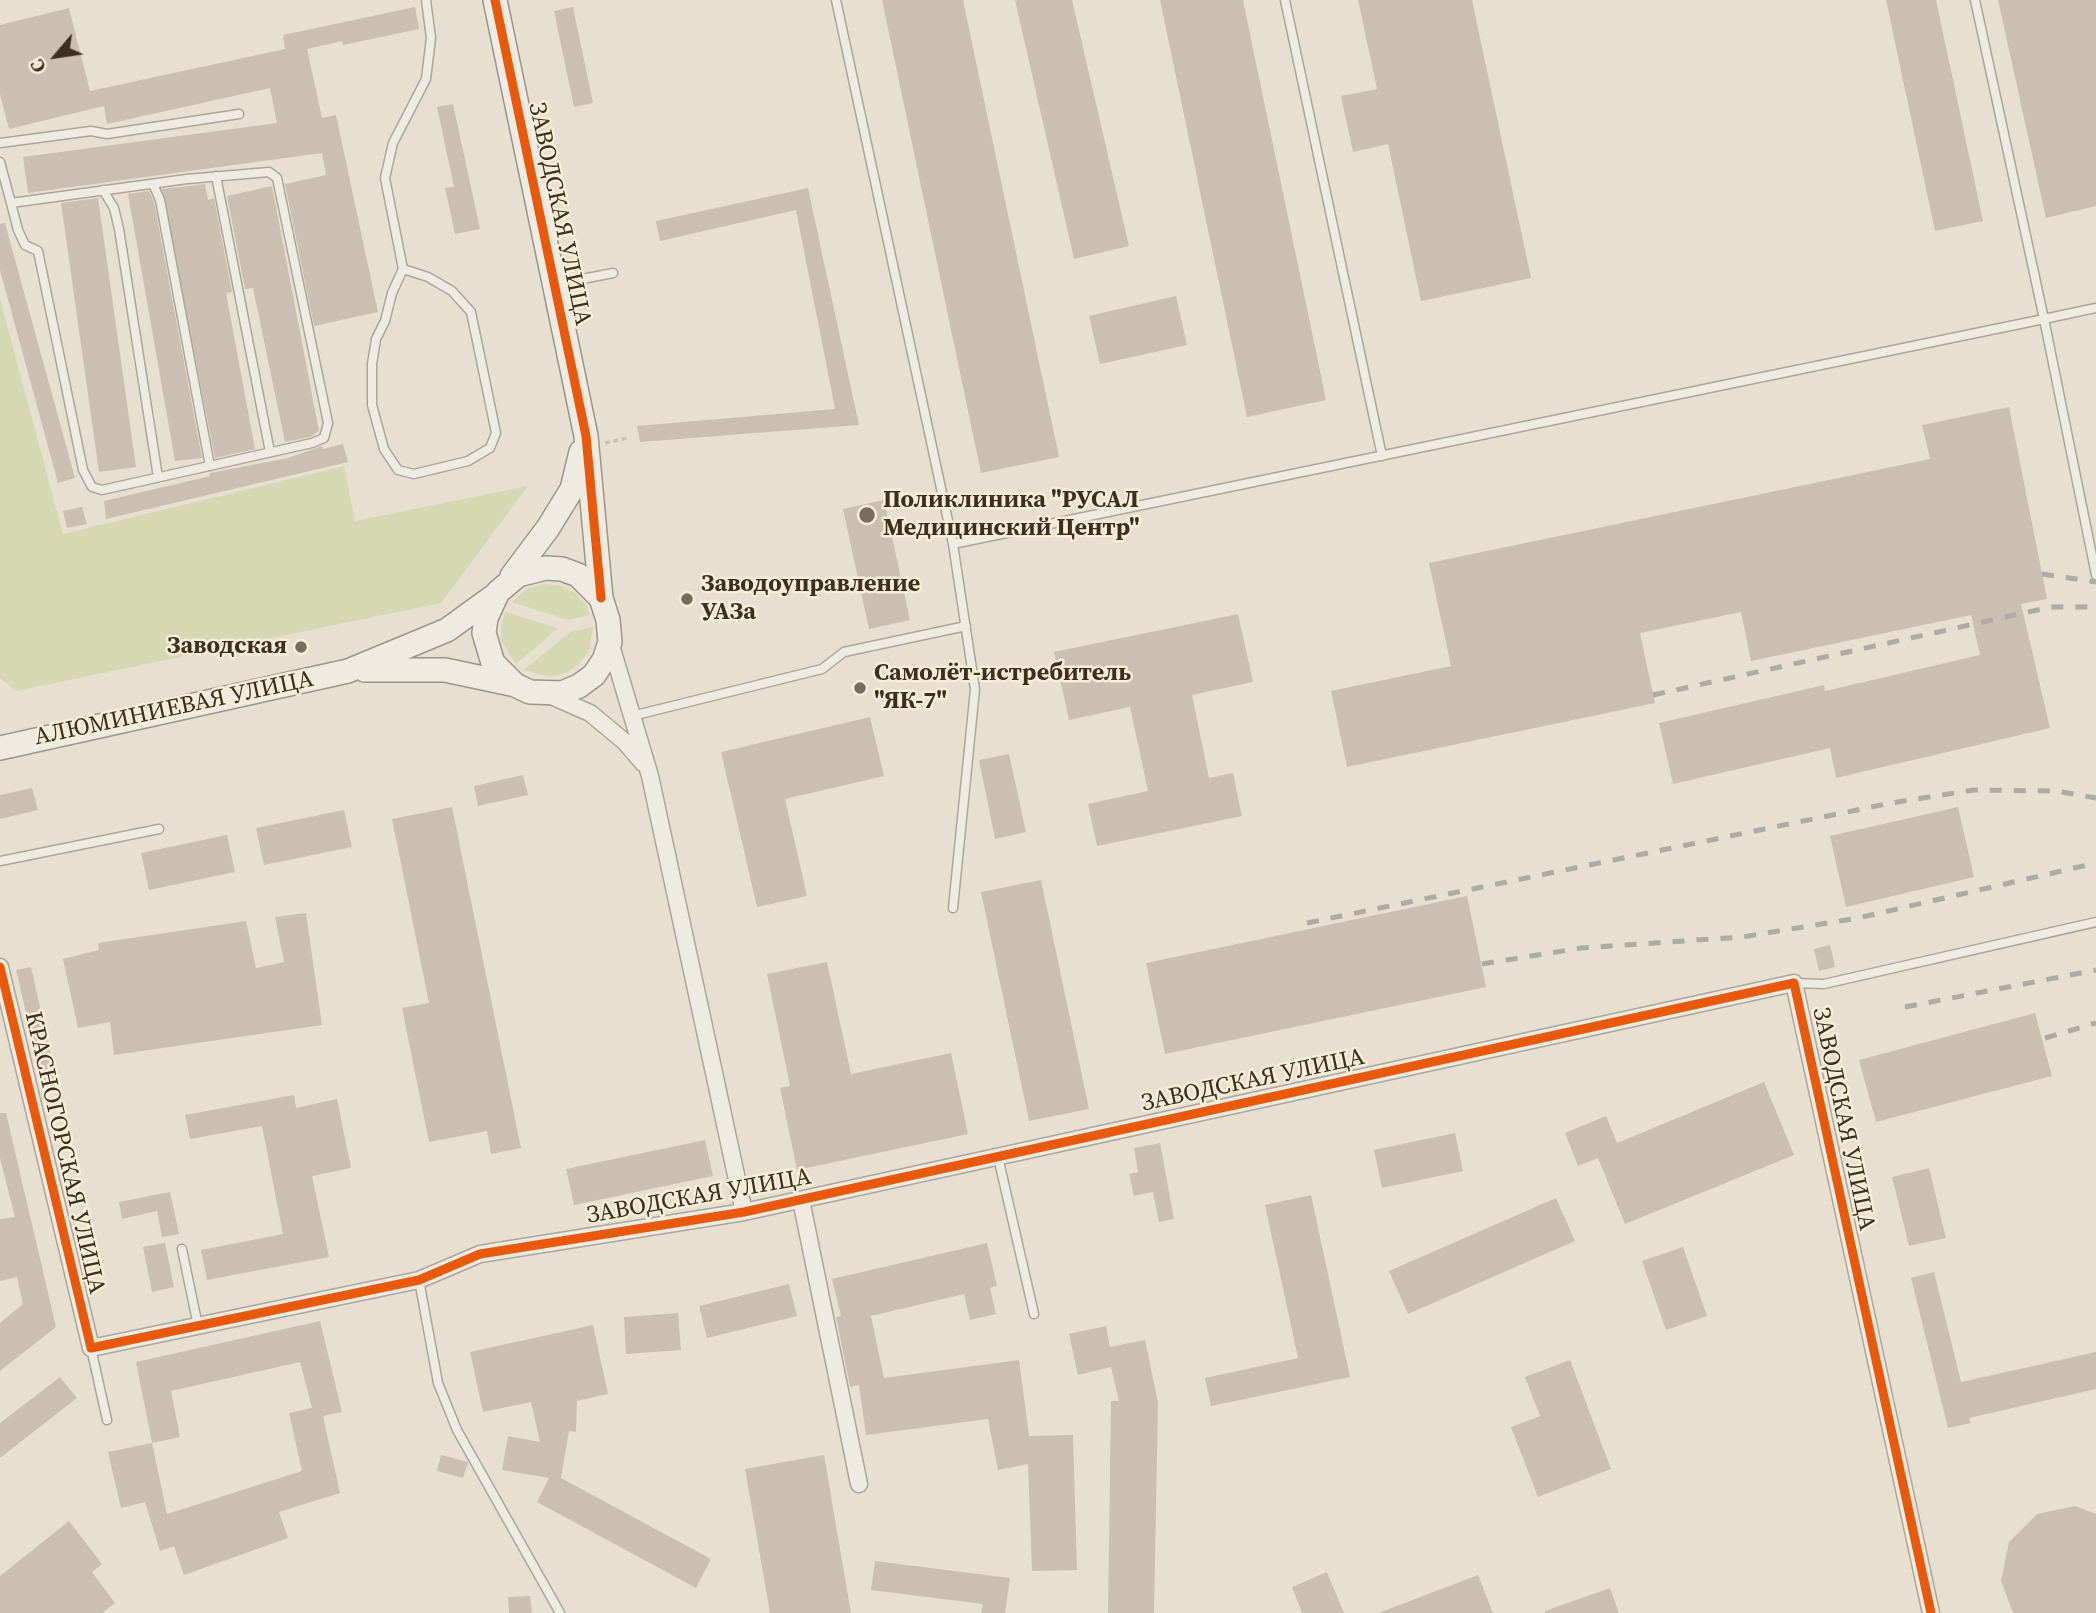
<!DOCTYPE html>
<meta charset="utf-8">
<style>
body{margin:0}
#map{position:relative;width:2096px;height:1613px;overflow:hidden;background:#e7e0d1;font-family:"Source Serif 4",serif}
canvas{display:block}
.north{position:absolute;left:21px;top:21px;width:70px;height:70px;-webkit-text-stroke:5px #f7eed8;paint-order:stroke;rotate:241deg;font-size:19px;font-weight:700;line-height:28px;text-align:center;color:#3d2e20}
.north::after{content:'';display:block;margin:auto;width:24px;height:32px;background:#3d2e20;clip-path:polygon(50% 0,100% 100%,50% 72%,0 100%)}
</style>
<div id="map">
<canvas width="2096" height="1613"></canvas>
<div class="north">С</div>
</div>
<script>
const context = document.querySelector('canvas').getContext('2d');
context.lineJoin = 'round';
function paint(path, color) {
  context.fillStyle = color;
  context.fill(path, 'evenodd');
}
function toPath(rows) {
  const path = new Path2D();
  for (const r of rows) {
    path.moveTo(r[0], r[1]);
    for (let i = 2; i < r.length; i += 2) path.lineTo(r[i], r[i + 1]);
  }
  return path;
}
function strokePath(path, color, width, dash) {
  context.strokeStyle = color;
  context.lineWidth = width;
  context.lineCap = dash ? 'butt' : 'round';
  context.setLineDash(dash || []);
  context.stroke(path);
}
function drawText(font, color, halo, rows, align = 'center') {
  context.font = font + ' "Source Serif 4",serif';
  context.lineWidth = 5;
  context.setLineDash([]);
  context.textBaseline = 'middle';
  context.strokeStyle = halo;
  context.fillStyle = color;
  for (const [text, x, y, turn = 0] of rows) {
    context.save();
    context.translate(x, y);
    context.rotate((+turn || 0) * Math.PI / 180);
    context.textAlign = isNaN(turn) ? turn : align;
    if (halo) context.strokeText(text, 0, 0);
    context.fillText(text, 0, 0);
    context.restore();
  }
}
paint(toPath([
 [0,299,63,534,344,466,355,521,528,486,441,603,16,691,0,678],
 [544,584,560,586,575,593,586,605,590,615,568,620,512,602,528,588],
 [505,612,558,628,516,664,502,642,501,626],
 [593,627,589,651,579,664,566,673,550,677,524,670,570,632]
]), '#d6d7b3');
paint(toPath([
 [882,0,963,0,1059,457,981,473],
 [1015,0,1072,0,1129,246,1074,259],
 [1160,0,1243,0,1326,400,1247,417],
 [1358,0,1472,0,1531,278,1421,301,1388,144,1353,152,1341,96,1377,89],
 [1886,0,1936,0,1983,221,1935,231],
 [1998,0,2096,0,2096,206,2046,218],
 [415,7,419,29,343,45,342,41,307,49,322,118,336,115,378,312,314,326,285,184,326,175,322,153,28,193,23,157,277,123,270,88,107,124,104,106,9,129,0,94,0,25,69,8,90,91,285,49,283,35],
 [573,7,593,103,574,107,554,11],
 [453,104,480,229,455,234,445,188,454,187,437,107],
 [205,184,208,200,214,198,232,292,226,293,255,449,215,458,162,189],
 [272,186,319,431,310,437,285,442,253,288,245,289,227,196],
 [808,188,859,425,640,442,637,426,835,409,796,210,660,241,656,221],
 [149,191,154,202,202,458,175,461,128,194],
 [98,198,136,467,99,472,61,203],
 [5,223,75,478,58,483,0,270,0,224],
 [1176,296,1187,345,1100,364,1089,316],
 [2009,407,2047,599,2021,604,2050,728,1836,778,1830,748,1673,784,1659,723,1824,685,1825,691,1980,655,1971,615,1751,661,1741,612,1640,633,1655,703,1347,767,1331,691,1451,666,1429,563,1930,459,1922,425],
 [343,444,348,462,106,519,104,501,210,476,210,473,288,458,322,446,323,449],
 [884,500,910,620,869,629,843,509],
 [82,507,87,524,67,528,63,511],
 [1238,614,1253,682,1192,695,1209,778,1233,773,1242,816,1097,846,1088,804,1148,791,1130,707,1069,720,1054,652],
 [870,717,884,776,785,799,807,896,757,907,721,752],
 [1009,754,1026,832,995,839,979,760],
 [523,775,528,795,478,806,474,786],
 [32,788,38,810,0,819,0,795],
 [452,807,521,1148,491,1154,487,1131,429,1142,402,1008,429,1003,392,819],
 [1958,807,1974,877,1846,907,1830,836],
 [344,810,352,847,264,865,256,828],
 [227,835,235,872,149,890,141,853],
 [1041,880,1089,1109,1029,1121,981,892],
 [1467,896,1486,987,1165,1054,1146,963],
 [306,913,322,1025,114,1055,110,1022,78,1028,63,959,99,950,98,943,246,921,256,968,284,962,275,917],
 [1830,945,1835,967,1819,971,1814,949],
 [827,962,851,1074,951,1053,968,1134,797,1170,780,1088,790,1086,767,974],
 [31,967,58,1087,44,1090,16,970],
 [2035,1013,2052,1076,1876,1122,1859,1060],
 [1764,1082,1794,1155,1625,1224,1598,1158,1578,1166,1565,1133,1606,1116,1617,1143],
 [294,1095,296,1108,337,1099,351,1168,312,1176,329,1257,207,1280,201,1250,283,1234,262,1126,190,1139,185,1115],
 [0,1113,6,1113,56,1327,0,1371,0,1323,23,1304,17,1277,0,1281,0,1219,15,1217,0,1158],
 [1455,1133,1463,1171,1382,1188,1374,1150],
 [705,1140,713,1176,574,1205,566,1169],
 [1160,1143,1174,1219,1159,1222,1153,1192,1134,1196,1129,1174,1138,1172,1134,1148],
 [1929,1168,1946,1238,1909,1246,1892,1177],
 [170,1192,179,1234,162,1237,157,1211,122,1219,119,1202],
 [1311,1195,1350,1377,1211,1406,1205,1378,1298,1358,1265,1205],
 [1556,1198,1575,1241,1408,1314,1389,1271],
 [165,1243,174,1287,152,1292,143,1247],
 [987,1243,997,1286,990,1288,996,1314,970,1320,964,1294,871,1316,884,1378,1019,1360,1029,1436,1073,1435,1077,1570,1032,1571,1028,1464,998,1470,988,1419,866,1435,859,1385,850,1387,836,1317,841,1316,832,1279],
 [1683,1247,1707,1316,1666,1330,1642,1261],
 [1934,1272,1961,1382,2096,1352,2096,1389,1969,1418,1971,1423,1948,1428,1911,1278],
 [789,1284,797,1316,707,1338,699,1306],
 [678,1313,681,1350,626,1354,624,1317],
 [320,1321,342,1412,323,1416,340,1493,279,1512,288,1538,184,1575,174,1546,160,1551,145,1502,121,1508,108,1452,152,1443,136,1362],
 [300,1362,312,1408,289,1413,302,1471,167,1514,152,1443,180,1437,171,1391],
 [593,1325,608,1394,577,1401,576,1432,569,1431,561,1478,711,1559,696,1588,537,1502,549,1478,502,1470,508,1436,540,1442,531,1402,483,1412,470,1352],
 [1106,1326,1110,1347,1145,1340,1158,1402,1154,1613,1108,1613,1111,1401,1119,1401,1111,1367,1078,1375,1069,1334],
 [1570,1360,1611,1469,1538,1497,1511,1427,1540,1416,1525,1377],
 [60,1377,77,1398,0,1458,0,1423],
 [441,1455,468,1462,463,1478,437,1471],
 [824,1455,851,1613,770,1613,745,1469],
 [2075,1506,2096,1514,2096,1613,2013,1613,2001,1581,2009,1542,2037,1514],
 [69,1521,102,1564,92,1572,115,1603,102,1613,0,1613,0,1576],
 [875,1561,1010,1578,1005,1613,981,1613,983,1604,871,1590],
 [1327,1572,1344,1613,1302,1613,1292,1587],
 [1478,1575,1493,1613,1381,1613,1381,1612],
 [1610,1588,1619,1613,1545,1613,1545,1611],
 [530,1596,532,1613,509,1613,508,1597]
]), '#cbbfb2');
const lane = toPath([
 [836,0,953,544],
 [1285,0,1382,456],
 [1975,0,2044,319,2096,308],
 [0,143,91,131,107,134,239,114],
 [0,162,11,203,18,230,25,245,38,251,83,470,92,487,102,490,312,443,324,438,328,423,277,178,269,172,187,179,11,203],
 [216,176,270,452],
 [153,184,160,200,210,466],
 [103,190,114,208,119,229,158,477],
 [403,269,428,277,452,291,471,312,496,433,490,448,468,461,414,474,398,470,384,449,372,405,372,364,376,339,385,321,392,293,403,269,385,178,393,143,426,79,431,38,426,0],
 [557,284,613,273],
 [632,716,822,669,844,652,966,626],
 [0,861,159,829],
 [953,908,975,689,953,544,2044,319,2096,575],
 [1794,983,1824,984,2096,922],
 [998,1157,1034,1314],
 [182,1249,198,1326],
 [419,1280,438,1383,457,1430,560,1613],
 [91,1348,107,1420]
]);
const street = toPath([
 [610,642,650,776,744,1212],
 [549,695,590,713,625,742,643,763],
 [0,967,91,1348,419,1280,480,1254,744,1212,1794,983,1931,1613],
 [801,1200,859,1484]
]);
const secondary = toPath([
 [495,0,586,436,601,598,608,620,610,642,604,660,594,675,579,686,562,693,530,692,515,685,493,663,484,633,486,618,498,592,518,575,546,568,562,569,578,575,601,598],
 [512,576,548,528,572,489,581,452],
 [365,670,445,670,511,684],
 [0,748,348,671,447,630,494,596]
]);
strokePath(lane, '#ada599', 11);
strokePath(street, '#ada599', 19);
strokePath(secondary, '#9c958a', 26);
strokePath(toPath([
 [605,443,627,438]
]), '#c8c2b9', 3.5, [5, 3.5]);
strokePath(lane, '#efebe3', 8);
strokePath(street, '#efebe3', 16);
strokePath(secondary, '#efebe3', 23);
strokePath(toPath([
 [2042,574,2096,582],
 [1653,695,2051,607,2096,607],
 [1307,923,1891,803,1974,790,2056,791,2096,798],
 [1482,964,1581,948,1742,937,1858,918,2096,863],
 [1905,1007,2096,970],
 [2045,1038,2096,1023]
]), '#afaaa2', 5, [12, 12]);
strokePath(toPath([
 [495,0,586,436,601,598],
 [0,967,91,1348,419,1280,480,1254,744,1212,1794,983,1931,1613]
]), '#e8590c', 9);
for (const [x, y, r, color] of [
 [867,515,9,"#786c5e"],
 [687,599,7,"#786c5e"],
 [301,647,7,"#786c5e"],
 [860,688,7,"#786c5e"]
]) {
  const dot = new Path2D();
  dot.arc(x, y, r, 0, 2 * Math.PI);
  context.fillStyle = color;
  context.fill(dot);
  strokePath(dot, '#f7eed8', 2.5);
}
drawText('24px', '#3d2e20', '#f7eed8', [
 ["ЗАВОДСКАЯ УЛИЦА",559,214,78],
 ["АЛЮМИНИЕВАЯ УЛИЦА",174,709,-12],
 ["ЗАВОДСКАЯ УЛИЦА",1253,1081,-12],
 ["ЗАВОДСКАЯ УЛИЦА",1843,1119,78],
 ["КРАСНОГОРСКАЯ УЛИЦА",64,1153,77],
 ["ЗАВОДСКАЯ УЛИЦА",699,1197,-10]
]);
drawText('bold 24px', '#3d2e20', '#f7eed8', [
 ["Поликлиника \"РУСАЛ",883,501],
 ["Медицинский Центр\"",883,529],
 ["Заводоуправление",701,585],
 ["УАЗа",701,613],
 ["Заводская",287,647,"right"],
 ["Самолёт-истребитель",874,674],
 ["\"ЯК-7\"",874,702]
], 'left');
</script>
